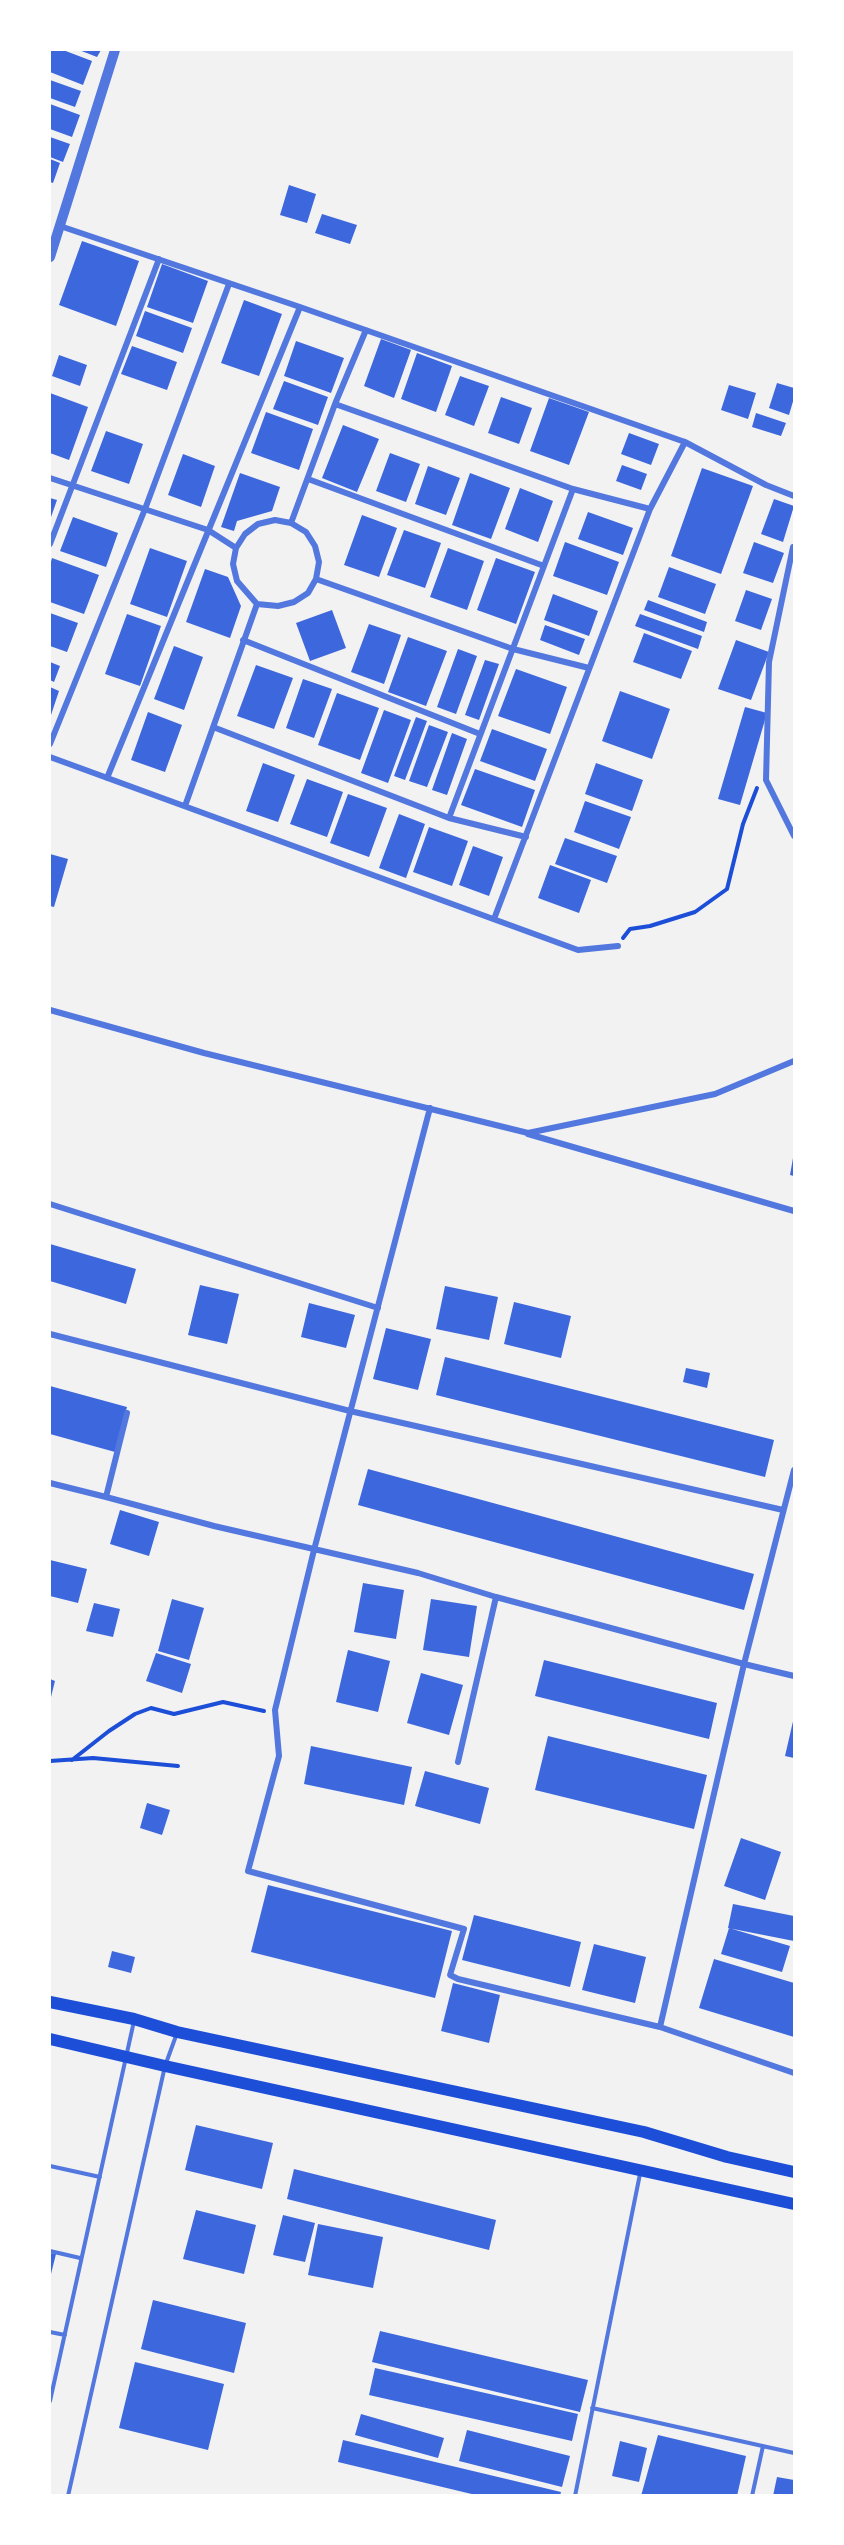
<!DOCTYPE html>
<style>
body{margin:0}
#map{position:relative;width:844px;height:2545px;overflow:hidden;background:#f2f2f2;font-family:"Public Sans",sans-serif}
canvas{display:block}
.frame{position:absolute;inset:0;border:51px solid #fff;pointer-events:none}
</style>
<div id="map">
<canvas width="844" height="2545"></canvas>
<div class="frame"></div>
</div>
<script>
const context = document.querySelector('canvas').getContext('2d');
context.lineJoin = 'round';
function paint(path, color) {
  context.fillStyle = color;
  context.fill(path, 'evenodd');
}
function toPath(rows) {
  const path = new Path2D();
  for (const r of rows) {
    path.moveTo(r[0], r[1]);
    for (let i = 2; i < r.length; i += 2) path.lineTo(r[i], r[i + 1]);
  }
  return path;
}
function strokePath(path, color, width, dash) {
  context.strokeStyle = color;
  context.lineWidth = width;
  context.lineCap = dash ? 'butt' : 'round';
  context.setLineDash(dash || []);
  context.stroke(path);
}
paint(toPath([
 [50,50,63,50,92,61,83,85,50,72],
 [79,50,101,50,97,57],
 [50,80,81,91,75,107,50,98],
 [50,104,80,115,72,137,50,129],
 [50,137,70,144,63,162,50,157],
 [50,159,60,163,53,183,50,182],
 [289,185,316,194,307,223,280,215],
 [322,214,357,225,350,244,315,233],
 [82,241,139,261,116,326,59,305],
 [162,264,208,281,193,323,147,307],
 [244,300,282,314,259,376,221,363],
 [145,311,192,328,183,353,136,336],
 [381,339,411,350,394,398,364,386],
 [296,341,344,358,331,393,284,376],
 [132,346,177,362,167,390,121,374],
 [417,353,452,366,436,412,401,399],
 [59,355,87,365,80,386,52,376],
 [460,376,489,386,474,426,445,415],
 [284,381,328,397,318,425,273,409],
 [777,383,794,388,794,398,789,415,769,408],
 [729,385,756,393,748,419,721,410],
 [50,393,88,407,69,460,50,453],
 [501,397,532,408,519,444,488,433],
 [549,398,589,412,569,465,530,451],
 [266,412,313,429,299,470,251,453],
 [756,413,786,423,781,436,752,427],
 [343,425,379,439,357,492,322,478],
 [106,431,143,444,129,484,91,471],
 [629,433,659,444,651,465,621,454],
 [390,453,420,464,406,502,376,491],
 [183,454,215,466,201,507,168,495],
 [622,465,647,474,641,490,616,481],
 [428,466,460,478,446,515,415,504],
 [702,468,753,486,721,574,671,556],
 [240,473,280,487,272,511,237,521,234,531,221,527],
 [470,473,510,488,491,539,452,525],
 [520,488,553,501,538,542,505,529],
 [50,498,57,500,50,520],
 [774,499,794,506,783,542,761,534],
 [588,512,633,528,623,555,578,539],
 [362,515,397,528,379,577,344,565],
 [73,517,118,533,106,567,60,551],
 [404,530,441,543,425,588,387,575],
 [565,542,619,562,607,595,553,576],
 [754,542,784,553,773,583,743,573],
 [150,548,187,561,167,617,130,604],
 [448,548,484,561,467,610,430,597],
 [52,558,99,575,84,614,50,602,50,565],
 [496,558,535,572,516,624,477,610],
 [669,567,716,584,705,614,658,597],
 [205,569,228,577,241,606,230,638,186,622],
 [746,590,772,599,761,630,735,621],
 [553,594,598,611,589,636,544,620],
 [648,600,707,622,704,632,644,610],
 [332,610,346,648,310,661,296,623],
 [50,613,78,623,67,652,50,646],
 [127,614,161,626,140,686,105,674],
 [640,614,702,636,698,649,635,626],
 [369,624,401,635,384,684,351,672],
 [545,625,585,639,579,655,540,640],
 [644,633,692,651,681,679,633,662],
 [408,637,447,651,426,706,388,692],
 [736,640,769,652,751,700,718,689],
 [174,646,203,657,184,710,154,699],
 [458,649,477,656,456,714,437,707],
 [485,660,499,664,479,720,465,715],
 [50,662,60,666,54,682,50,680],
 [256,665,293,678,274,729,237,716],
 [516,669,567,687,550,734,498,716],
 [303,679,332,689,314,738,286,728],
 [50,687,59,691,50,718],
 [620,691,670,709,652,759,602,741],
 [337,693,379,708,360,760,318,745],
 [745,707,767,713,740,805,718,799],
 [384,710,411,720,388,783,361,773],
 [148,712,182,725,165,772,131,760],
 [416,717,427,721,405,780,394,776],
 [429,725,448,732,427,787,409,781],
 [492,729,547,749,535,781,480,761],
 [452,733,467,739,447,795,432,790],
 [263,763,295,775,278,822,246,811],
 [596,763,643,780,632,811,585,794],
 [475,769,535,790,522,827,461,805],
 [307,779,343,792,327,837,290,824],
 [348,794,387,808,369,857,330,843],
 [585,801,631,817,619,849,574,832],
 [399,814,425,824,406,878,379,868],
 [429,827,468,841,452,886,413,872],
 [565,838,617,856,607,883,555,864],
 [473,846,503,857,489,896,459,885],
 [50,854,68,859,54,907,50,906],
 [550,865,591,880,579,913,538,898],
 [793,1158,794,1158,794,1176,790,1175],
 [50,1244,136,1269,126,1304,50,1281],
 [200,1285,239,1294,227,1344,188,1335],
 [445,1286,498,1297,489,1340,436,1329],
 [514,1302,571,1316,561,1358,504,1344],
 [309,1303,355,1315,346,1348,301,1337],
 [386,1328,431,1339,418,1390,373,1379],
 [445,1357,774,1440,765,1477,436,1395],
 [686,1368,710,1373,707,1388,683,1382],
 [50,1386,127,1407,115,1452,50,1434],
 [368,1469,754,1574,744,1610,358,1505],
 [120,1510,159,1522,149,1556,110,1544],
 [50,1560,87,1569,78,1603,50,1596],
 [363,1583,404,1590,396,1639,354,1632],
 [172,1599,204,1608,189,1660,158,1651],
 [431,1599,477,1606,469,1657,423,1650],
 [94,1603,120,1609,113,1637,86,1631],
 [348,1650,390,1661,378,1712,336,1702],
 [156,1653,191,1664,182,1693,146,1681],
 [544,1660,717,1703,709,1739,535,1696],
 [421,1673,463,1685,449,1735,407,1723],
 [50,1679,55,1681,50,1701],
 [794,1717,794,1758,785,1756],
 [548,1736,707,1775,694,1829,535,1790],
 [311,1746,412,1767,404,1805,304,1784],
 [425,1771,489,1788,480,1824,415,1806],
 [147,1803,170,1810,162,1835,140,1828],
 [741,1838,781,1852,765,1900,724,1886],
 [268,1885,452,1931,435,1998,251,1952],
 [733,1904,794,1916,794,1941,728,1928],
 [474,1915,581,1942,570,1987,462,1960],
 [729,1928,790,1946,782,1972,721,1954],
 [594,1944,646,1957,635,2003,582,1990],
 [112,1951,135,1957,131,1973,108,1967],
 [714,1959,794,1983,794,2037,699,2008],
 [453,1983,500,1995,489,2043,441,2031],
 [196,2125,273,2143,262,2189,185,2170],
 [294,2169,496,2220,489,2250,287,2199],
 [196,2210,256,2225,244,2274,183,2259],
 [283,2215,315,2223,305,2262,273,2255],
 [318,2224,383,2237,373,2288,308,2275],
 [50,2253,56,2254,50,2278],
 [153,2300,246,2323,234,2373,141,2349],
 [380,2331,588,2380,580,2412,372,2362],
 [135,2362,224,2384,208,2450,119,2428],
 [375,2368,578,2414,572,2441,369,2395],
 [361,2414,444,2438,438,2458,355,2435],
 [467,2430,570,2456,562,2487,459,2461],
 [658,2435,746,2456,737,2496,641,2496],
 [343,2440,561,2492,560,2496,480,2496,338,2462],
 [620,2441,647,2448,639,2482,612,2476],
 [777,2477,794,2480,794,2496,773,2496]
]), '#3d67dc');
strokePath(toPath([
 [623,938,630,929,650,926,695,912,727,889,743,824,757,788],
 [72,1760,109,1731,135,1714,151,1708,174,1714,223,1702,264,1711],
 [50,1761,93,1758,178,1766]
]), '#1d4ed8', 4);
strokePath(toPath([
 [50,2166,100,2177],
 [50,2251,80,2258],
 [50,2332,65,2335],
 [50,2401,134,2021],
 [592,2408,794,2453],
 [68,2496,165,2066,177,2033],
 [575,2496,640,2174],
 [752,2496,763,2446]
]), '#5277de', 4);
strokePath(toPath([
 [60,226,300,307,685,442,766,485,794,496],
 [335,404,573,489,650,509],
 [50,478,208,530,236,548],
 [308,479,544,566],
 [275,520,291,523,306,532,315,546,319,562,316,579,308,593,294,602,278,606,257,604,237,581,233,564,236,548,245,534,258,524,275,520],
 [291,523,335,404,366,330],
 [50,544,159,259],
 [793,547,769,662,766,780,794,836],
 [316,579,513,649,589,668],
 [243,640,480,734],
 [213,727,449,818,526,837],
 [50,744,145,509,229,284],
 [50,757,578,950,618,946],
 [107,778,300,307],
 [185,806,257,604],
 [449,818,573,489],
 [494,919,650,509,685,442],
 [50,1010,204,1053,528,1133,715,1094,794,1061],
 [430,1108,314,1550,275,1710,279,1756,248,1871,464,1929,450,1975,458,1979,660,2027,794,2073],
 [528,1134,794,1211],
 [50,1204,378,1308],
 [50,1334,350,1411,783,1510],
 [127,1413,106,1497,214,1526,418,1573,496,1597,744,1664,794,1676],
 [50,1483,106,1497],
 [458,1762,496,1597],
 [660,2027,744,1664,794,1470]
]), '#5277de', 6);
strokePath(toPath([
 [50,257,115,50]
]), '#5277de', 10);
strokePath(toPath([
 [50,2002,134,2019,177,2032,644,2132,727,2157,794,2172],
 [50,2039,165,2066,794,2204]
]), '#1d4ed8', 12);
</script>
